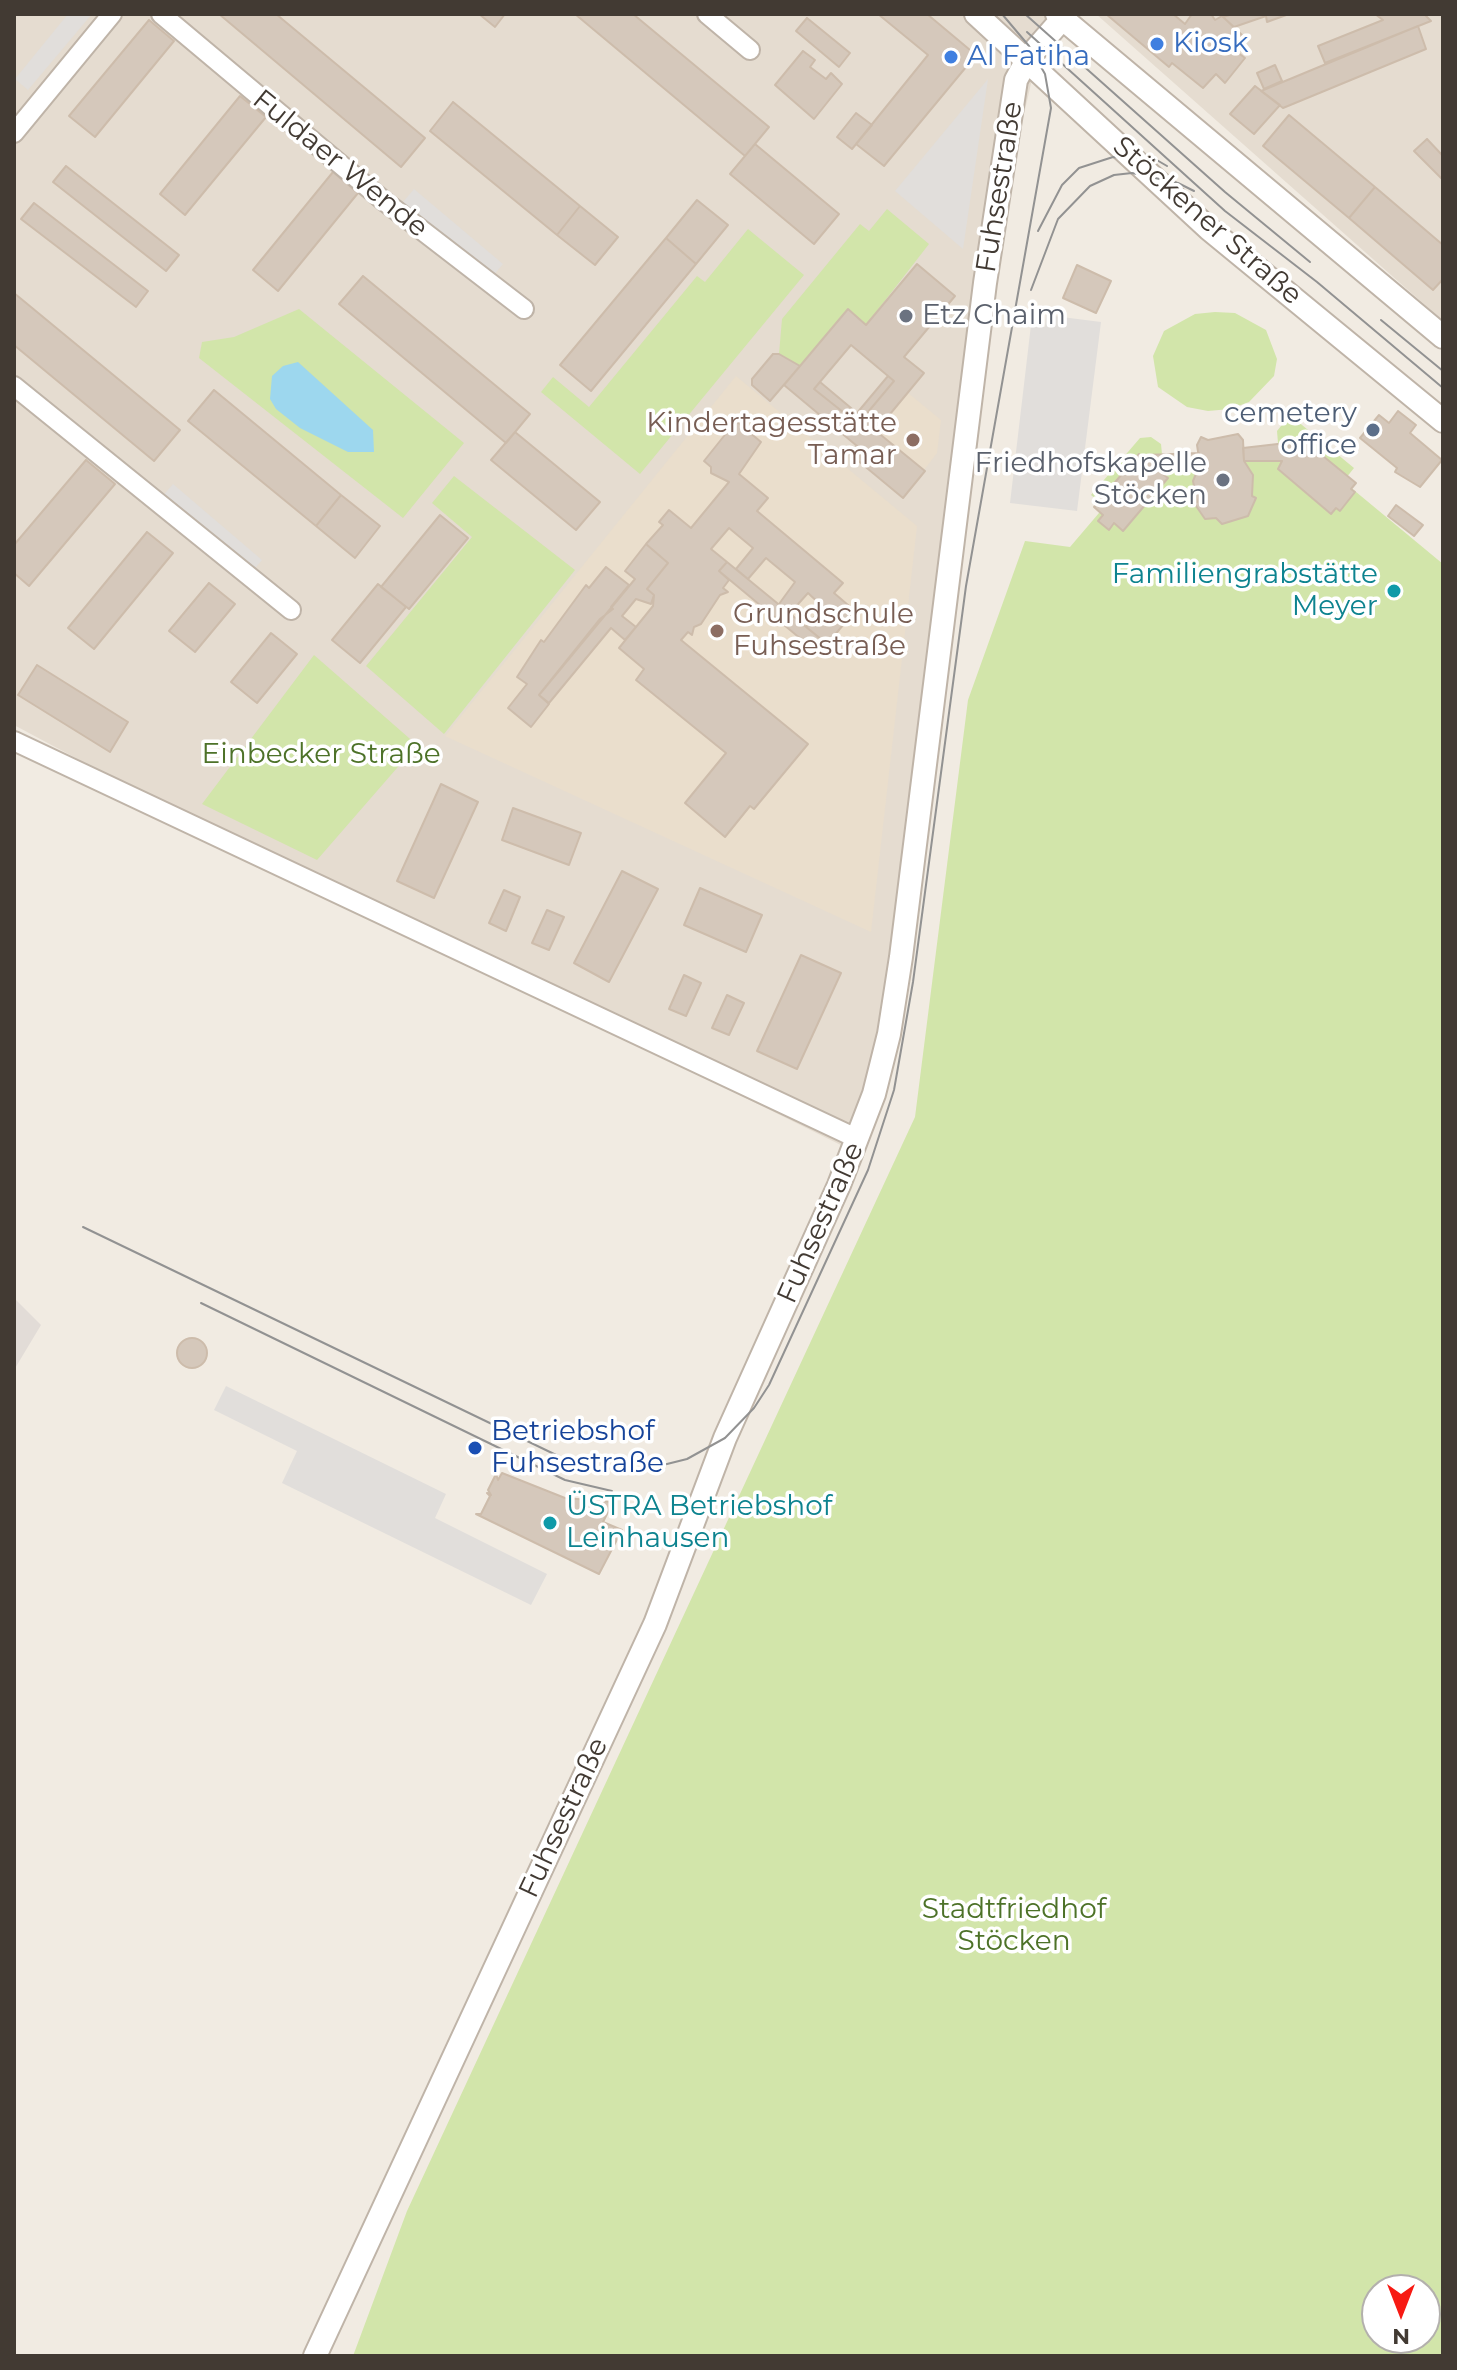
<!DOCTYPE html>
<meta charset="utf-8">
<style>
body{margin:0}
#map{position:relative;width:1457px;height:2370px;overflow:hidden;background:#f1ebe2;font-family:Montserrat,sans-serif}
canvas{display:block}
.frame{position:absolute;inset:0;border:16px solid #423a33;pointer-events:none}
.north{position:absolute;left:1361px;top:2274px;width:80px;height:80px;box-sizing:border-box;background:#fff;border:2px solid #b3b0ad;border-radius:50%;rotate:180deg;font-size:22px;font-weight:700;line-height:32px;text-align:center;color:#423a33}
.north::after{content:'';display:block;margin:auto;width:28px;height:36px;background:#f71a13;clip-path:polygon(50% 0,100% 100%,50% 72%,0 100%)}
</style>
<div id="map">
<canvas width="1457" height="2370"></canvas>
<div class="frame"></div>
<div class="north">N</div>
</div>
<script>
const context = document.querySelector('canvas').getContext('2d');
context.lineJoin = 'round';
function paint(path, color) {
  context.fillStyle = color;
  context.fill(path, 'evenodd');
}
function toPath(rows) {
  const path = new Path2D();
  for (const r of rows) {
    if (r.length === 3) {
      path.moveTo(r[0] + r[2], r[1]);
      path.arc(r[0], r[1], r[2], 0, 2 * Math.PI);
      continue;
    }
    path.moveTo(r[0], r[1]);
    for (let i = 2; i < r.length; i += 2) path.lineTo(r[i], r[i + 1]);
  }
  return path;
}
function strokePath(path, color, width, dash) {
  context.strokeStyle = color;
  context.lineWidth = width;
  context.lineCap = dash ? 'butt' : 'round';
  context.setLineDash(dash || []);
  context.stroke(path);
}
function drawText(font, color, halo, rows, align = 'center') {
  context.font = font + ' Montserrat,sans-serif';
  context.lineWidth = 7;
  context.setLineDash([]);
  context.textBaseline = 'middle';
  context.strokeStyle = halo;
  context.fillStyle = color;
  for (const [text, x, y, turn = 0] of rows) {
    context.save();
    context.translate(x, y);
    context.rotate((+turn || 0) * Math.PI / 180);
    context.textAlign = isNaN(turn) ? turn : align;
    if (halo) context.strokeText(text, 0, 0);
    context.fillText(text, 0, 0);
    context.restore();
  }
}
paint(toPath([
 [14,14,1047,14,996,236,936,683,859,1154,308,882,14,725],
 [1096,14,1443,14,1443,321]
]), '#e5dcd0');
paint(toPath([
 [14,1298,41,1325,14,1370]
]), '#e2dcd7');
paint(toPath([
 [736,376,917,526,871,932,445,736],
 [907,392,941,420,937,453,903,498,876,476,898,450,876,431]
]), '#eadecc');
paint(toPath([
 [887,209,929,244,866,325,848,309,800,366,779,354,782,319,860,224,869,231],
 [748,229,804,275,640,474,541,392,553,377,589,407,697,276,705,282],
 [299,309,464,443,403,518,199,358,202,342,234,337],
 [1215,312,1235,313,1266,330,1277,359,1274,376,1249,402,1230,409,1208,411,1187,407,1158,387,1153,356,1164,331,1195,314],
 [1296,420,1354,468,1346,478,1300,440,1297,443,1443,564,1443,2356,353,2356,407,2211,915,1117,968,700,1025,541,1070,547,1145,459,1140,456,1101,503,1091,495,1140,438,1151,437,1161,444,1162,454,1146,458,1295,444,1278,443,1277,431,1285,421],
 [1377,2290,1425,2290,1425,2338,1377,2338],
 [454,476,575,570,444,734,366,666,472,537,432,503],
 [314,655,417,745,317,860,202,804]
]), '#d2e5aa');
paint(toPath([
 [68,14,92,14,28,90,15,79],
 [988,79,963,249,895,191],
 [414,189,503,264,492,277,403,202],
 [1046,315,1101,322,1077,511,1010,503,1031,325,1045,327],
 [173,484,262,560,251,573,161,498],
 [226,1386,446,1494,435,1518,547,1574,531,1605,282,1483,297,1451,214,1410]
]), '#e1dedb');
paint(toPath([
 [298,362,373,430,374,452,348,452,300,428,276,409,270,399,272,376,283,366]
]), '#9dd7ee');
const building = toPath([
 [219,14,276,14,425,138,401,167,219,14],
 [479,14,505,14,495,27,479,14],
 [575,14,633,14,769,127,745,156,575,14],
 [878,14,927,14,976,55,884,166,856,144,928,55,878,14],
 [1106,14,1173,14,1185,24,1192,14,1211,14,1215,20,1222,16,1243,36,1233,49,1245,58,1225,83,1216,74,1203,88,1172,63,1169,67,1106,14],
 [1233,14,1289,14,1267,22,1266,16,1234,27,1223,17,1233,14],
 [1375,14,1424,14,1431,21,1325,63,1318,46,1383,20,1375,14],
 [807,18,850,53,839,67,796,31,807,18],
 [149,20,174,41,95,137,69,116,149,20],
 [1418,26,1426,49,1283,108,1261,91,1418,26],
 [803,51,815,60,810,67,826,79,831,73,842,84,814,119,775,85,803,51],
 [1275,65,1282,81,1264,89,1257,73,1275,65],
 [1255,86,1280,105,1254,134,1230,114,1255,86],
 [240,96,266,117,185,215,160,194,240,96],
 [453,102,580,206,557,235,430,131,453,102],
 [856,113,872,125,852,149,837,137,856,113],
 [1289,115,1375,187,1349,218,1263,146,1289,115],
 [1427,139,1443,156,1443,180,1414,151,1427,139],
 [755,144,839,214,814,244,730,174,755,144],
 [66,166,179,255,166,271,53,182,66,166],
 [333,172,358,193,278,291,253,270,333,172],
 [1375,187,1443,245,1443,279,1433,290,1349,218,1375,187],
 [697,200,728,225,696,264,666,238,697,200],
 [34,203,148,291,136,307,21,219,34,203],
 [580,206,618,237,595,265,557,235,580,206],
 [666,238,696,264,591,391,560,365,666,238],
 [917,264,955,296,904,357,924,373,876,431,925,471,903,498,850,454,857,446,784,385,848,309,866,325,917,264],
 [851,345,894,381,858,424,814,389,851,345],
 [1077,265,1111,281,1096,313,1063,298,1077,265],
 [363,276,530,414,506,443,339,304,363,276],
 [14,293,180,430,154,461,14,345,14,293],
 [773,354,779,354,800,366,770,401,752,385,752,379,773,354],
 [888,376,894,381,858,424,814,389,820,382,857,413,888,376],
 [214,390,341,495,316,526,188,421,214,390],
 [1398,411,1416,425,1410,433,1442,460,1420,487,1395,472,1397,468,1360,438,1379,415,1389,423,1398,411],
 [736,421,761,442,739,474,768,498,757,511,843,583,834,593,855,611,827,644,806,627,823,607,808,593,790,613,779,604,795,582,766,558,748,579,736,569,753,548,729,528,711,549,727,562,719,571,729,580,723,588,728,592,720,595,701,624,694,627,692,635,688,632,681,640,808,744,754,809,750,806,725,837,685,803,726,753,636,680,644,669,619,648,653,606,654,595,647,589,668,563,646,544,663,525,659,522,669,510,691,528,729,482,711,473,711,467,704,461,736,421],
 [515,432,600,502,576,530,491,460,515,432],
 [1238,434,1243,440,1244,461,1253,475,1252,496,1256,498,1248,516,1222,524,1216,518,1205,519,1194,503,1197,502,1193,481,1200,464,1197,445,1201,437,1208,440,1238,434],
 [1301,438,1356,483,1351,489,1355,492,1340,511,1336,508,1331,514,1278,469,1282,461,1244,461,1243,448,1295,442,1295,445,1301,438],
 [1199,453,1197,467,1160,472,1168,478,1123,531,1114,523,1109,530,1098,521,1103,515,1094,507,1139,454,1145,459,1145,455,1199,453],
 [86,460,115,484,29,586,14,573,14,545,86,460],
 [341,495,380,526,355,558,316,526,341,495],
 [1396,505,1423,525,1414,536,1388,516,1396,505],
 [440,515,468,538,409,609,381,587,440,515],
 [147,532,173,553,94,649,68,628,147,532],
 [646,544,668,563,647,589,654,595,651,604,636,599,622,616,636,627,625,640,611,628,549,703,539,695,635,579,625,571,646,544],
 [727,562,827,644,819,654,719,571,727,562],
 [606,567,629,585,611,607,613,609,600,619,539,695,549,704,531,727,508,708,527,684,517,677,541,640,544,642,586,585,589,588,606,567],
 [209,583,235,604,195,652,169,631,209,583],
 [378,584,406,607,360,663,332,640,378,584],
 [271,633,297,654,257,703,231,682,271,633],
 [37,665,128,722,110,752,18,695,37,665],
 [441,784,478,802,434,898,397,881,441,784],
 [513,808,581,833,569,865,502,840,513,808],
 [622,871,658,889,609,982,574,963,622,871],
 [700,888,762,915,746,952,684,925,700,888],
 [504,890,520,897,506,931,489,923,504,890],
 [547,910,564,917,549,950,532,943,547,910],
 [801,955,841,973,797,1069,757,1051,801,955],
 [684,975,701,983,686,1016,669,1009,684,975],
 [727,995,744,1003,729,1035,712,1028,727,995],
 [192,1353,15],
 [502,1473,565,1498,613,1502,603,1522,622,1530,599,1574,476,1514,481,1514,490,1496,487,1493,491,1495,488,1490,496,1474,498,1480,502,1473]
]);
paint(building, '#d5c8bb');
strokePath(building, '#cdbcab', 2);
const minor = toPath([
 [161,14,384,201,524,309],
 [707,14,750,50],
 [14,133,112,14],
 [14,386,291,610],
 [14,741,858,1139]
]);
const tertiary = toPath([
 [976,14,1209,229,1443,421],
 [1057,14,1443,337],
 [315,2356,655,1624,725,1438,839,1185,874,1094,889,1034,901,957,985,283,1016,80,1028,58,1063,18]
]);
strokePath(minor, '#bfb4a8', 22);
strokePath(tertiary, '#bfb4a8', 26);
strokePath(minor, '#fff', 18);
strokePath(tertiary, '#fff', 22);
strokePath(toPath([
 [1025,14,1225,192,1310,262],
 [1027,32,1225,211,1317,282,1443,388],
 [1038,231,1062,185,1079,168,1113,157,1155,159,1167,166],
 [1031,290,1058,219,1090,186,1114,175,1132,173,1178,183,1194,191],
 [1381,320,1443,371],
 [83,1227,579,1466,639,1471,687,1459,725,1438,754,1408,769,1385,868,1170,894,1090,913,982,966,586,1051,108,1045,74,1029,46,1002,14],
 [201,1303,565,1480,612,1491]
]), '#929292', 2);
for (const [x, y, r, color] of [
 [1157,44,8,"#3f7fe0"],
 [951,57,8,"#3f7fe0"],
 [906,316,8,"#6b7280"],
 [1373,430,8,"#5c6f8a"],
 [913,440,8,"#8d6e63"],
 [1223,480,8,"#6b7280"],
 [1394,591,8,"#0f9aa8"],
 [717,631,8,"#8d6e63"],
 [475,1448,8,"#1a4fb4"],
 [550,1523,8,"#0f9aa8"]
]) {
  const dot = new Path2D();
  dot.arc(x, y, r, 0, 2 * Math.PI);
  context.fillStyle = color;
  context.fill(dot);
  strokePath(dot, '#fff', 3);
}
drawText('28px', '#366cbe', '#fff', [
 ["Kiosk",1173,44],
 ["Al Fatiha",967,57]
], 'left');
drawText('28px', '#423a33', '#fff', [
 ["Fuldaer Wende",340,164,39],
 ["Fuhsestraße",1000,187,-81],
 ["Stöckener Straße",1207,221,41],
 ["Fuhsestraße",821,1223,-66],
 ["Fuhsestraße",564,1818,-65]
]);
drawText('28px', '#5b616d', '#fff', [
 ["Etz Chaim",922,316],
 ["Friedhofskapelle",1207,464,"right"],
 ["Stöcken",1207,496,"right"]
], 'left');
drawText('28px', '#4e5e75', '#fff', [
 ["cemetery",1357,414],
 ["office",1357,446]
], 'right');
drawText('28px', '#785e54', '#fff', [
 ["Kindertagesstätte",897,424],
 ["Tamar",897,456],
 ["Grundschule",733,615,"left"],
 ["Fuhsestraße",733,647,"left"]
], 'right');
drawText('28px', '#0d838f', '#fff', [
 ["Familiengrabstätte",1378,575],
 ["Meyer",1378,607],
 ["ÜSTRA Betriebshof",566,1507,"left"],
 ["Leinhausen",566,1539,"left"]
], 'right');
drawText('28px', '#4d7228', '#fff', [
 ["Einbecker Straße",321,755],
 ["Stadtfriedhof",1014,1910],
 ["Stöcken",1014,1942]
]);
drawText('28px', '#164399', '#fff', [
 ["Betriebshof",491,1432],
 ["Fuhsestraße",491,1464]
], 'left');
</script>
